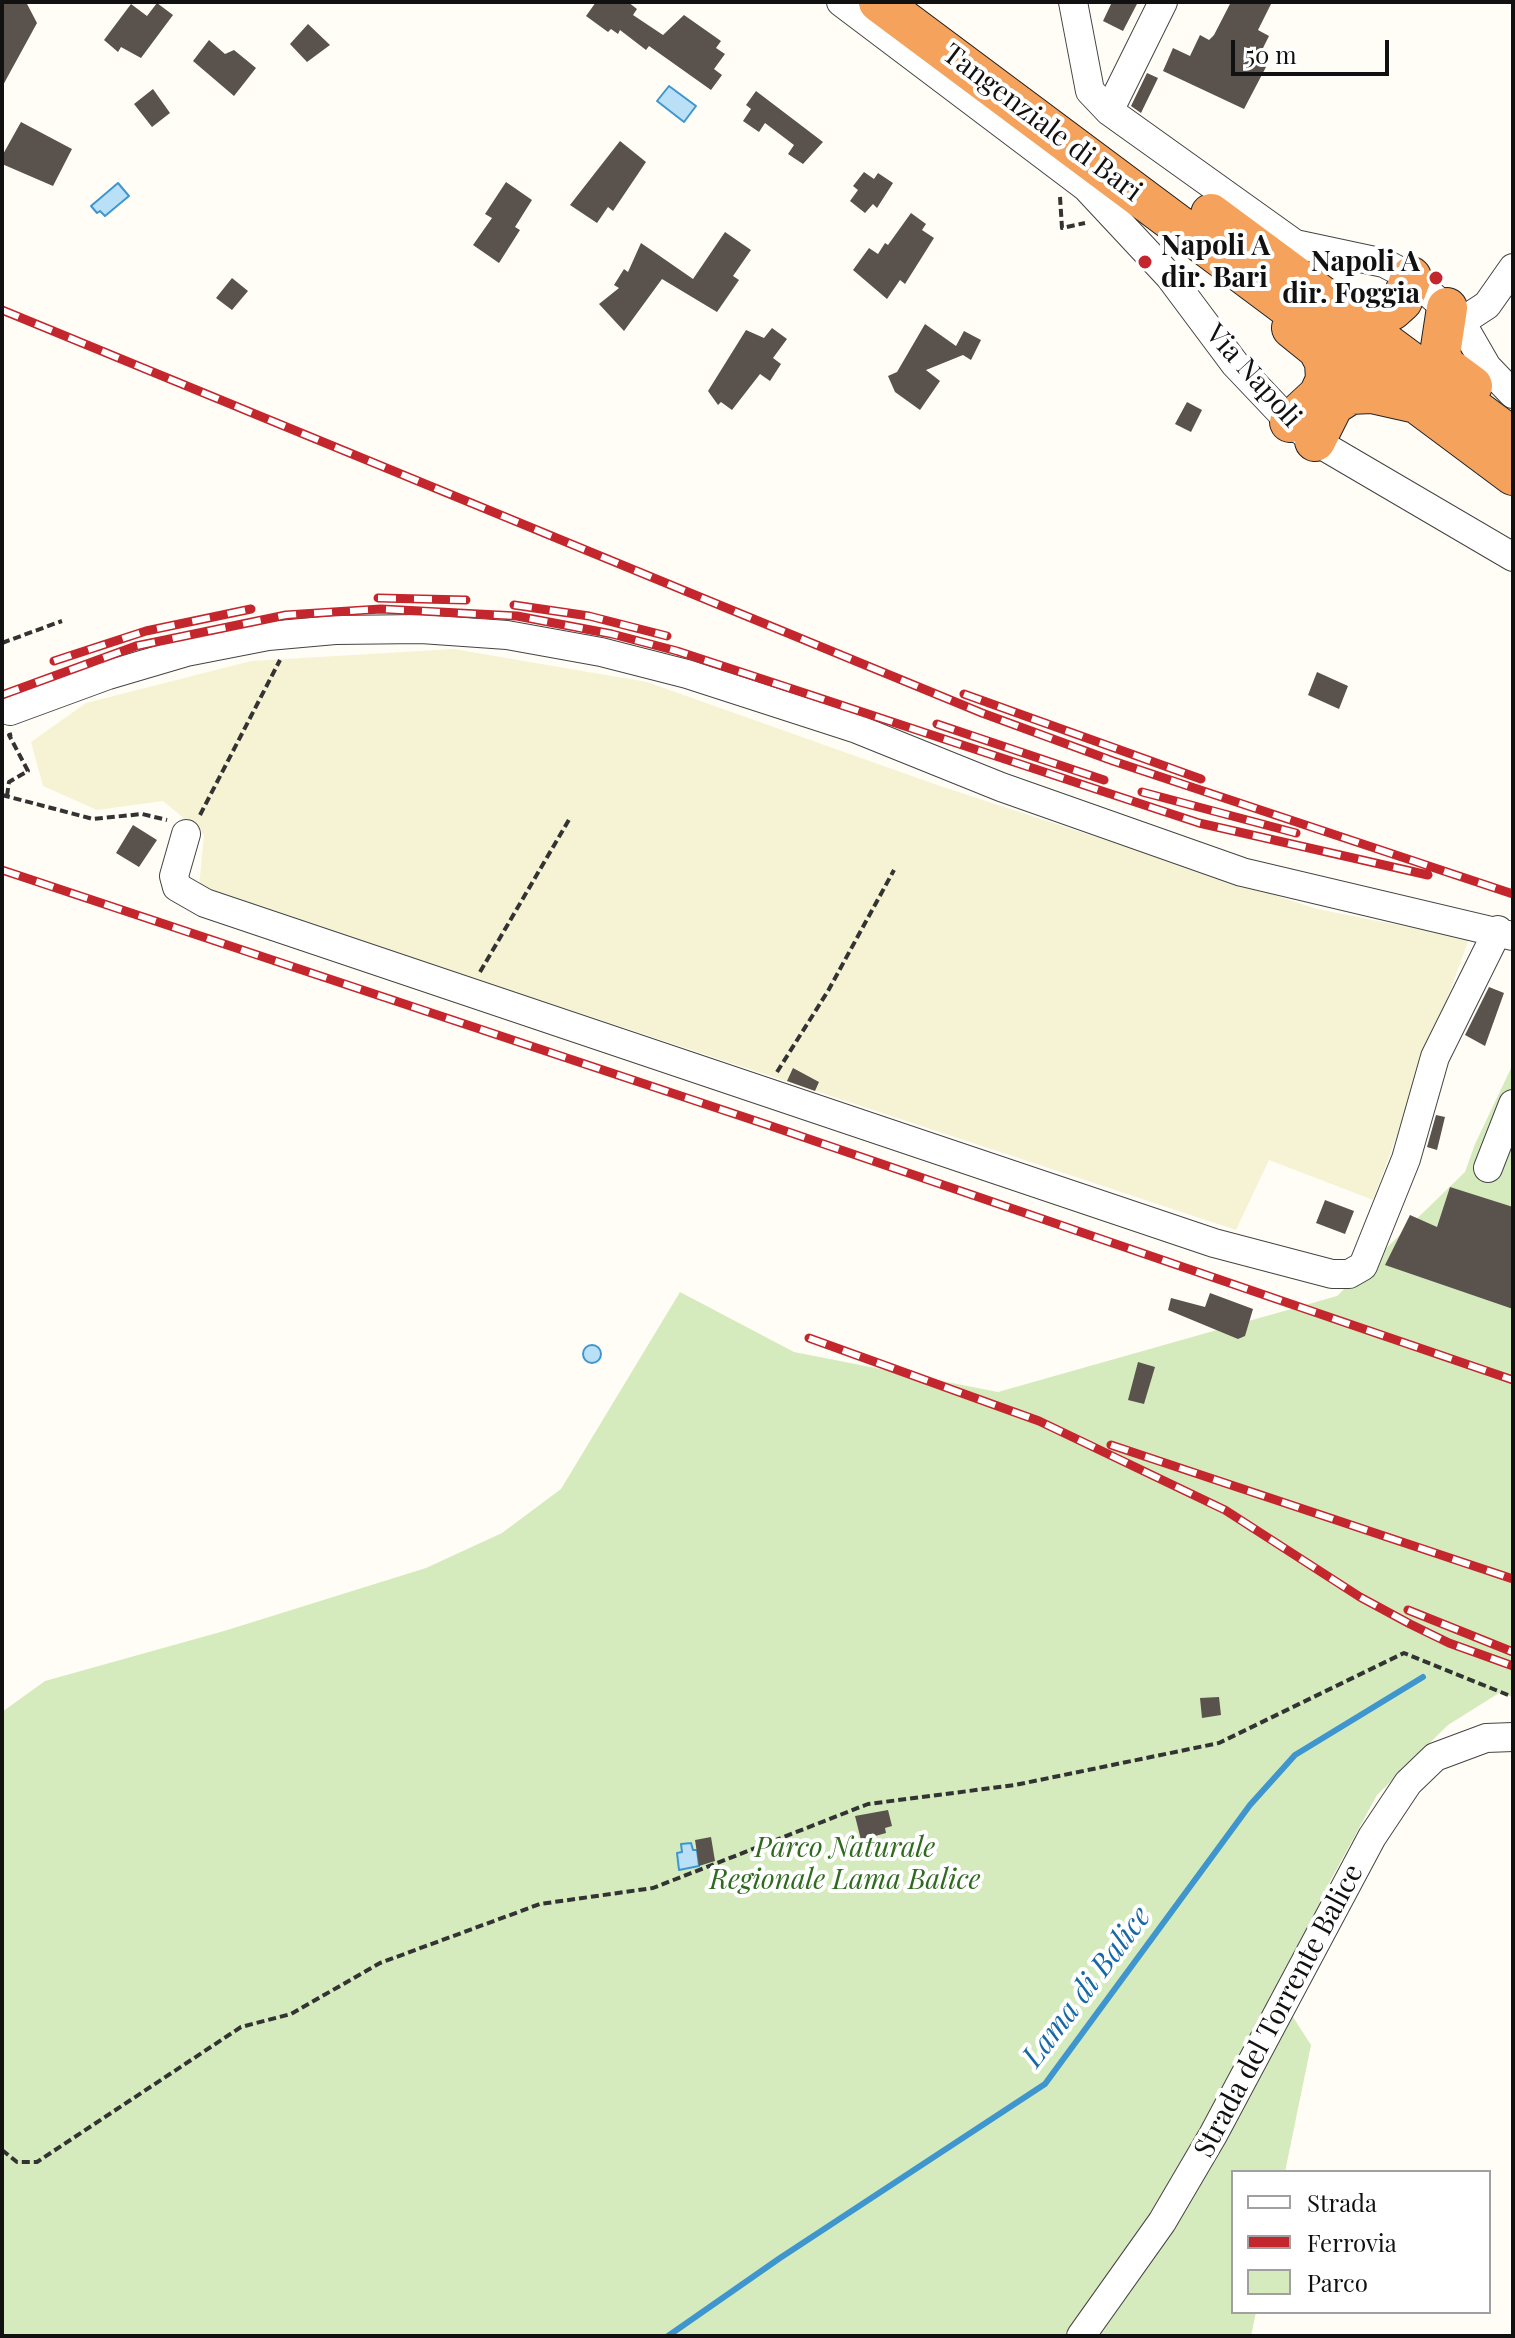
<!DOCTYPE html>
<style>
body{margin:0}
#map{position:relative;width:1515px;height:2338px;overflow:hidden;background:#fffdf5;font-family:"Playfair Display",serif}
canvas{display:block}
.frame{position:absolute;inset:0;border:4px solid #111;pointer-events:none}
.legend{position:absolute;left:1231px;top:2170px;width:260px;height:144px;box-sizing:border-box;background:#fff;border:2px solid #a0a0a0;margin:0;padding:10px 14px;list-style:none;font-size:24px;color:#111}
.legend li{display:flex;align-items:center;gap:16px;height:40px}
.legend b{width:40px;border:2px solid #a0a0a0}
.scale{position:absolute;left:1231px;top:40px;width:158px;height:36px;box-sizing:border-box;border:4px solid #111;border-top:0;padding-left:10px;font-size:24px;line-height:28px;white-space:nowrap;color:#111;-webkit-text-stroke:6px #fff;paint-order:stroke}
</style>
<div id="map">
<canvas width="1515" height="2338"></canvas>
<div class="frame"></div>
<ul class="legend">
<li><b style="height:10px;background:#fff"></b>Strada</li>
<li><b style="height:10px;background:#c4262e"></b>Ferrovia</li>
<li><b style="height:22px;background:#d5ebbd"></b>Parco</li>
</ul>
<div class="scale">50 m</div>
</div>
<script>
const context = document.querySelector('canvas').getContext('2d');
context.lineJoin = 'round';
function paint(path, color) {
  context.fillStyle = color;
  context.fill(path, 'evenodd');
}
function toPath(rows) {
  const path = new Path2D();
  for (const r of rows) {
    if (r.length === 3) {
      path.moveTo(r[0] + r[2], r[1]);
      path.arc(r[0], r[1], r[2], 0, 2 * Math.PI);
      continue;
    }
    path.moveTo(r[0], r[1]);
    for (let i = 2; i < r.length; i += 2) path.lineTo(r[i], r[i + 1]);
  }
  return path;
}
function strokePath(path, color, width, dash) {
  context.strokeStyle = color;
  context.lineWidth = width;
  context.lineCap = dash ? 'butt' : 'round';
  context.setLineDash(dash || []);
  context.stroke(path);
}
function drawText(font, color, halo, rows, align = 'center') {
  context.font = font + ' "Playfair Display",serif';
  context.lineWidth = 8;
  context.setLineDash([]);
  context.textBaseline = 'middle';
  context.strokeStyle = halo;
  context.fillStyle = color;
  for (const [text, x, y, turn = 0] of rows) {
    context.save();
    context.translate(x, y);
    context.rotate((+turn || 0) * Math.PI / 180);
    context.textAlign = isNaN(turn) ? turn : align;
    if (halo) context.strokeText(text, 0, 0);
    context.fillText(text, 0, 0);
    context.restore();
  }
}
paint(toPath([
 [454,649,647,682,940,786,1317,909,1469,939,1373,1200,1269,1160,1236,1230,199,887,204,835,163,801,97,810,43,786,31,742,86,703,251,661]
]), '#f6f3d4');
paint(toPath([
 [1513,1064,1513,1697,1499,1693,1448,1725,1377,1795,1321,1898,1293,2017,1311,2045,1285,2172,1233,2172,1233,2312,1256,2312,1251,2336,2,2336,2,1712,45,1681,224,1631,426,1568,502,1533,561,1489,680,1292,794,1352,998,1392,1337,1296,1465,1172,1475,1144]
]), '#d5ebbd');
const water = toPath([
 [669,86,696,106,684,122,657,101,669,86],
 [118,183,129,196,105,216,100,211,97,213,91,206,118,183],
 [592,1354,9],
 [691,1843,693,1850,697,1850,699,1866,679,1870,677,1853,682,1852,681,1844,691,1843]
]);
paint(water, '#b9e0f7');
strokePath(water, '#3f96cf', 2);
strokePath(toPath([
 [668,2336,780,2258,1045,2084,1250,1805,1295,1755,1423,1677]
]), '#3f96cf', 6);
paint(toPath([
 [2,2,26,2,37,23,2,87],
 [596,2,628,2,637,9,633,15,663,35,684,15,721,41,716,48,725,54,714,69,722,75,711,90,649,46,646,50,620,30,618,34,611,29,608,32,586,16],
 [1112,2,1138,2,1123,31,1103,21],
 [1231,2,1272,2,1258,30,1269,36,1256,62,1266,67,1244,109,1163,71,1173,48,1190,56,1200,35,1209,40,1214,35],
 [157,3,173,15,141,58,121,47,118,52,104,40,131,4,147,16],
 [308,24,330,45,307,62,290,44],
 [209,40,225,54,234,50,256,68,234,96,193,61],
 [1147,73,1158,78,1141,113,1131,106],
 [153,89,170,113,152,127,134,104],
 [756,91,823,142,803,164,788,154,794,145,765,123,759,132,743,121,751,109,746,105],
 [21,122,72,149,53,186,2,164,2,156],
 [620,141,646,162,613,211,608,207,597,223,570,205],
 [864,172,874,179,878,173,893,183,877,208,873,204,865,213,850,201,858,190,853,186],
 [506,182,532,200,515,227,520,230,499,263,473,245,492,218,485,214],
 [911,213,926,224,922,230,934,238,905,284,900,280,887,299,853,270,869,248,878,254,885,243,888,245],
 [725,232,751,250,733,276,739,280,717,312,662,279,624,331,599,304,619,288,614,285,624,269,628,272,641,243,693,279],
 [232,278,248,291,232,310,216,298],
 [925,324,956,346,964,331,981,340,971,360,963,355,926,370,940,381,920,410,895,392,888,376,897,372],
 [772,328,787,339,773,358,781,364,770,381,760,374,732,410,721,402,718,405,708,391,746,330,764,338],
 [1187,402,1202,410,1191,432,1175,424],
 [1317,672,1348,686,1339,709,1308,695],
 [133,825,157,840,139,867,116,853],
 [1489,987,1504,993,1485,1046,1465,1035],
 [793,1068,819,1082,815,1091,787,1081],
 [1436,1115,1445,1117,1437,1150,1427,1147],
 [1450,1187,1513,1207,1513,1309,1385,1265,1410,1215,1437,1227],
 [1325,1200,1354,1211,1345,1234,1316,1223],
 [1210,1293,1253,1309,1245,1336,1238,1339,1168,1310,1171,1298,1205,1307],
 [1138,1362,1155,1367,1144,1404,1128,1400],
 [1219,1697,1221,1715,1202,1718,1200,1698],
 [888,1810,892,1826,885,1828,886,1833,861,1840,855,1816],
 [711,1837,715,1861,699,1866,695,1840]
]), '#5a524d');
const minor = toPath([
 [841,2,1086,187,1170,277,1235,364,1290,422,1315,441,1513,557],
 [1073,2,1090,91,1109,111,1295,244,1384,263,1411,277,1461,322,1487,367,1513,394],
 [1109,111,1163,2],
 [1461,322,1487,305,1513,268],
 [10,711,108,675,186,652,268,636,335,630,421,629,507,635,601,652,687,674,857,729,1001,787,1242,872,1512,936],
 [186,834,174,876,177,887,205,903,1214,1243,1332,1274,1349,1274,1363,1266,1406,1159,1435,1057,1498,930],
 [1488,1168,1513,1104],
 [1081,2336,1162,2222,1213,2135,1372,1837,1408,1783,1435,1757,1486,1738,1513,1737]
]);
const highway = toPath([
 [879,2,1513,475],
 [1211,214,1513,438],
 [1447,308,1440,354,1445,366,1472,386],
 [1348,314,1381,314,1392,310,1402,301,1411,277],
 [1290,422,1319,395,1326,380,1325,362,1318,349,1292,328],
 [1315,441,1333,405,1350,394,1372,393,1412,402]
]);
strokePath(minor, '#444', 30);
strokePath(highway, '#222', 42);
strokePath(toPath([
 [1060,197,1062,228,1085,223],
 [2,643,62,621],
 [2,795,93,819,142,814,167,820],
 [7,796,9,782,28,771,9,735,13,734],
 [200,815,280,660],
 [480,972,570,818],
 [777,1072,828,991,894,870],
 [2,2150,17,2162,37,2162,241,2027,291,2014,380,1963,540,1904,653,1888,868,1804,1015,1785,1219,1743,1404,1653,1513,1697]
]), '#333', 4, [8, 4]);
strokePath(minor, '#fff', 28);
strokePath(highway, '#f5a25d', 40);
const rail = toPath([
 [2,310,982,713,1113,761,1513,894],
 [378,598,466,600],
 [514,605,589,616,667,636],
 [54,661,146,631,251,609],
 [964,694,1201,779],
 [2,695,136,646,286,615,381,609,517,616,612,634,677,651,1199,823,1428,875],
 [937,724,1104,780],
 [1142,792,1296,833],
 [2,870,768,1125,1513,1380],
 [809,1338,1039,1421,1225,1510,1360,1597,1410,1624,1449,1643,1513,1666],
 [1111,1445,1513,1579],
 [1408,1610,1513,1652]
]);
strokePath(rail, '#c4262e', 9);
strokePath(rail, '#fff', 6, [18]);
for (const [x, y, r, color] of [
 [1145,262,8,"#c4262e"],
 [1436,278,8,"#c4262e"]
]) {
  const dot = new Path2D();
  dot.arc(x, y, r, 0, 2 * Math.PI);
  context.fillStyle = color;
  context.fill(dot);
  strokePath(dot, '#fff', 3);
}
drawText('28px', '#111', '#fff', [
 ["Tangenziale di Bari",1042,123,37],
 ["Via Napoli",1253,376,48],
 ["Strada del Torrente Balice",1279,2011,-62]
]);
drawText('bold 28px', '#111', '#fff', [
 ["Napoli A",1161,246],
 ["dir. Bari",1161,278],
 ["Napoli A",1420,262,"right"],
 ["dir. Foggia",1420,294,"right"]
], 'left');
drawText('italic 28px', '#2f6b1f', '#fff', [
 ["Parco Naturale",845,1848],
 ["Regionale Lama Balice",845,1880]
]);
drawText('italic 30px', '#1768a6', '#fff', [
 ["Lama di Balice",1087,1987,-53]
]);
</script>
